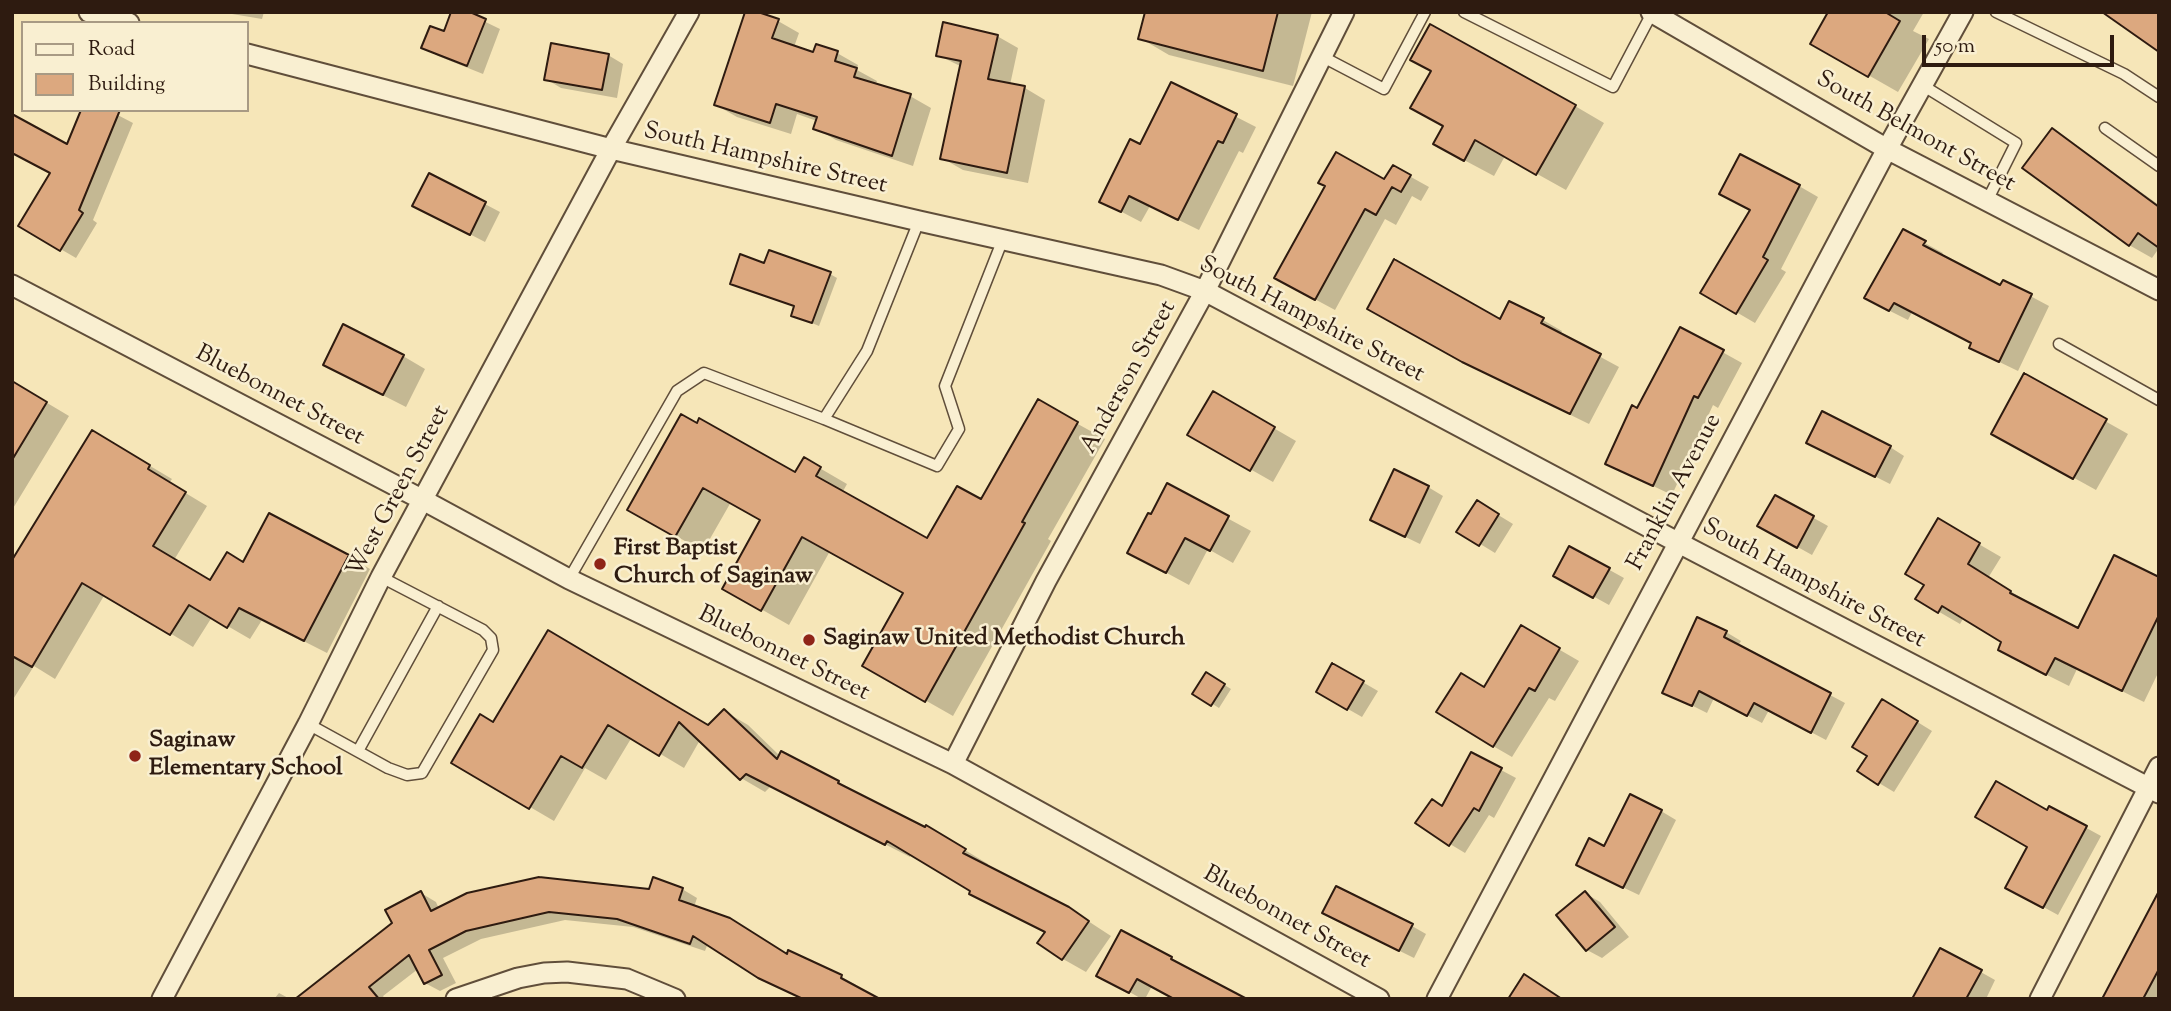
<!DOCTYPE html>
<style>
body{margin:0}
#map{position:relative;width:2171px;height:1011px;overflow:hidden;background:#f6e6b8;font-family:"Sorts Mill Goudy",serif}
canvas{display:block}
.frame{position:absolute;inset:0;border:14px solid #2e1b10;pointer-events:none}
.legend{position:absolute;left:21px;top:21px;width:228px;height:91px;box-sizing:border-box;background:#f9efd1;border:2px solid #a89a84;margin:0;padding:9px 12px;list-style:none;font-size:21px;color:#2e1b10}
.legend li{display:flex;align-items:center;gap:14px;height:35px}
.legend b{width:35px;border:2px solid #a89a84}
.scale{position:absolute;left:1922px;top:35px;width:192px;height:32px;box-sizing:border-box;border:4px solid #2e1b10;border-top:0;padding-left:9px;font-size:21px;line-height:24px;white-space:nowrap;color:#2e1b10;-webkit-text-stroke:5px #f9efd1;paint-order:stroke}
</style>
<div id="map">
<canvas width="2171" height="1011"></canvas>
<div class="frame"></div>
<ul class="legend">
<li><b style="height:9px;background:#f9efd1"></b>Road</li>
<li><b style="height:19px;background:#dca87f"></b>Building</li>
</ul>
<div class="scale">50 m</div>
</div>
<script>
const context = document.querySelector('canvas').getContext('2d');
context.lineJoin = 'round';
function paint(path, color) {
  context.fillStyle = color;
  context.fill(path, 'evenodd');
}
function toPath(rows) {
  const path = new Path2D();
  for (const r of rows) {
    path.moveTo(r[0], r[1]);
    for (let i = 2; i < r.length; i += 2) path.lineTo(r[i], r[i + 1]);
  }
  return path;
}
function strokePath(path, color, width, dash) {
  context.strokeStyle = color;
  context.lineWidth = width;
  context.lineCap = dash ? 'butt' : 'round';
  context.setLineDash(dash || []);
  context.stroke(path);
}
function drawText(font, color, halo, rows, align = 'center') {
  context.font = font + ' "Sorts Mill Goudy",serif';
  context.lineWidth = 5;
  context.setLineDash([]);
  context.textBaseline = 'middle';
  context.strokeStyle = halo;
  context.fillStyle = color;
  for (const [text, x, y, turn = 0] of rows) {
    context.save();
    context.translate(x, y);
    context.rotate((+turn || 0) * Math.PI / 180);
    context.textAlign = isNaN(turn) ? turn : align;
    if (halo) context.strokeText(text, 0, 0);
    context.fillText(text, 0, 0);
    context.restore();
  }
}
paint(toPath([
 [220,12,264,12,262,19],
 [465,12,500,29,483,74,438,56,423,47,445,33],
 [1147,12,1312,12,1293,86,1169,55,1140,38],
 [1830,12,1924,12,1913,31,1929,39,1898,92,1812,43],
 [778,21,799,33,794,47,815,54,817,46,837,53,858,65,857,70,877,81,875,86,910,96,931,108,913,166,836,140,815,128,817,121,797,114,791,134,737,117,716,105],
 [997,36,1018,48,1010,85,1025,88,1045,100,1028,183,963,170,942,158,962,67,938,55],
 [608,55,623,64,617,98,561,88,546,79],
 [1172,84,1256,127,1243,153,1239,151,1199,230,1150,206,1141,222,1101,201,1141,146],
 [1575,106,1604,123,1566,190,1505,156,1494,176,1464,160,1445,125],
 [108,110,133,123,93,220,97,223,76,258,21,226,68,146],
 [2052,131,2074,144,2159,205,2159,248,2152,258,2129,245],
 [1393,167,1429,187,1421,201,1412,196,1396,225,1385,219,1335,310,1296,289,1385,182],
 [430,175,500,212,485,242,429,213],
 [1799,186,1818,197,1781,269,1786,272,1755,323,1702,292],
 [1903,231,1943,253,1941,256,2001,287,2004,282,2049,306,2018,371,1989,357,1973,344,1912,312,1908,320,1884,308],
 [765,265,830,274,837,278,819,326,793,315,795,307,739,287],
 [1369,309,1501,321,1543,320,1562,331,1560,335,1619,367,1589,424,1483,372],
 [1681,329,1742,363,1718,408,1713,405,1672,495,1607,464],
 [403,356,425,369,406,407,347,377],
 [2025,376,2128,434,2096,490,1993,433],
 [12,382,69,416,12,510],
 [1213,393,1296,441,1273,482,1190,435],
 [1038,402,1105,439,1048,539,1051,541,953,716,865,666,906,593,830,551,789,625,724,588,762,519,731,502,703,551,629,510,682,416,796,475,804,459,847,484,842,493,928,540,981,501],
 [93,432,172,479,169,483,207,506,174,560,211,582,244,564,348,556,370,569,327,653,262,620,250,639,212,617,193,647,105,594,55,679,34,666,12,701,12,565],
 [1890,447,1904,456,1890,484,1823,450],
 [1168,486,1251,531,1233,563,1208,549,1189,585,1152,565,1152,517],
 [1428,487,1443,496,1420,544,1387,528],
 [1776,497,1828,526,1812,555,1760,526],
 [1477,502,1513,524,1495,553,1459,531],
 [1939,521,2001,557,1988,578,2078,631,2159,579,2159,671,2144,702,2077,669,2069,686,2021,662,2004,642,1964,617,1960,624,1917,599,1926,585],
 [1570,548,1624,578,1609,605,1555,575],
 [1522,628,1579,661,1555,701,1549,698,1512,757,1493,746,1485,689],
 [548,632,709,727,724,711,748,725,780,756,781,754,862,796,926,829,927,827,988,864,987,867,1068,908,1111,936,1086,972,1063,959,1047,933,995,907,973,891,911,854,910,857,771,786,765,792,741,778,700,740,684,768,632,737,606,780,585,768,554,821,453,762,494,724],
 [1726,632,1741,641,1738,646,1845,703,1826,740,1769,710,1762,723,1714,698,1707,713,1665,692],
 [1333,665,1378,691,1362,717,1318,692],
 [1207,674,1231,689,1219,708,1195,693],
 [1898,710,1932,731,1894,792,1879,783,1869,756],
 [1501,770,1516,778,1494,818,1489,815,1465,853,1450,844,1444,807],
 [2050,808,2101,836,2058,915,2007,887],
 [1661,811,1676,820,1639,895,1593,873,1605,848],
 [682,889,697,898,694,907,788,956,789,953,842,977,856,985,855,988,708,943,705,951,633,927,565,920,481,939,443,958,456,983,440,991,425,983,418,969,383,996,385,999,301,999,394,923,421,893,436,902,439,909],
 [1585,893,1600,902,1629,937,1602,958,1587,950],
 [2159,894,2159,999,2104,999],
 [1339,921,1412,926,1426,934,1414,958],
 [1122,932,1171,959,1241,999,1172,999,1173,997,1152,986,1145,999,1142,999,1099,975],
 [1961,961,1995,980,1986,999,1937,999],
 [279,993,290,999,274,999]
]), '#0003');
const building = toPath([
 [451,12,470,12,486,19,467,66,421,48,430,26,444,31,451,12],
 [745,12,758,12,779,19,772,38,813,52,816,44,838,51,835,61,857,68,854,77,911,94,892,156,813,129,817,117,776,104,770,123,714,105,745,12],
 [1145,12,1278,12,1263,71,1138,39,1145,12],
 [1828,12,1885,12,1900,21,1868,77,1810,44,1828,12],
 [2102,12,2159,12,2159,52,2102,12],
 [943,22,998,35,988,79,1025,86,1007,173,940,159,961,61,936,56,943,22],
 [1430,24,1576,105,1536,175,1475,140,1464,161,1433,144,1443,126,1410,108,1431,71,1410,60,1430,24],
 [551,43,609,54,602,90,544,80,551,43],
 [1171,82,1237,114,1223,143,1218,141,1178,220,1129,196,1121,212,1099,202,1130,139,1140,144,1171,82],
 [81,110,120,110,79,210,83,213,60,251,18,226,50,173,12,153,12,114,67,144,81,110],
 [2052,128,2159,207,2159,248,2138,233,2129,246,2022,168,2052,128],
 [1336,152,1384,179,1393,165,1411,175,1401,192,1392,187,1376,215,1365,209,1315,300,1274,278,1325,186,1318,183,1336,152],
 [1740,154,1800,185,1763,257,1768,260,1736,314,1700,293,1750,210,1719,194,1740,154],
 [429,173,486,202,470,235,412,206,429,173],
 [1903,229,1926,241,1923,245,2000,285,2003,280,2032,294,1999,362,1969,348,1971,343,1894,303,1889,311,1864,298,1903,229],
 [769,250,831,272,812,323,791,316,794,306,730,284,740,254,764,263,769,250],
 [1394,259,1500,319,1509,301,1544,318,1541,323,1601,354,1570,414,1462,362,1367,309,1394,259],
 [343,324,404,355,383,395,323,365,343,324],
 [1680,327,1724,350,1698,398,1694,396,1653,486,1605,464,1632,405,1637,408,1680,327],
 [2024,373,2107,419,2073,479,1991,434,2024,373],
 [12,381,47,402,12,460,12,381],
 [1213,391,1275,427,1250,471,1187,435,1213,391],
 [1038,399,1078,422,1022,522,1025,523,925,702,862,666,903,593,802,537,761,611,722,589,760,520,703,488,675,537,627,510,681,414,697,423,699,418,795,472,804,457,821,467,816,476,927,538,957,486,981,499,1038,399],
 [1822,411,1891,446,1875,477,1806,443,1822,411],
 [92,430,150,465,148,469,186,492,153,546,210,580,227,552,243,562,269,513,349,555,304,641,239,608,227,628,189,605,170,635,82,583,32,667,12,656,12,560,92,430],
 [1394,469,1429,486,1405,537,1370,520,1394,469],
 [1167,483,1229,516,1210,551,1185,538,1166,573,1127,553,1148,513,1151,514,1167,483],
 [1775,495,1814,516,1797,548,1757,526,1775,495],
 [1477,500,1499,514,1479,546,1456,532,1477,500],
 [1938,518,1980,543,1968,564,2011,591,2010,593,2078,628,2114,555,2159,577,2159,615,2122,691,2055,658,2046,675,1998,650,2001,642,1942,606,1938,613,1915,599,1924,585,1905,574,1938,518],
 [1569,546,1610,568,1593,598,1553,576,1569,546],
 [1697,617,1727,631,1724,637,1831,693,1811,733,1754,703,1747,716,1699,691,1692,706,1662,693,1697,617],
 [1521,625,1560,648,1535,691,1529,688,1493,747,1436,712,1461,673,1484,687,1521,625],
 [548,630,708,725,724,709,777,759,781,751,839,781,838,783,925,827,926,825,966,849,963,853,1069,907,1089,921,1062,960,1037,943,1045,932,969,894,970,891,887,841,885,845,746,774,740,780,679,722,659,756,608,725,582,768,561,756,529,809,451,763,480,714,493,722,548,630],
 [1332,663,1364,681,1347,710,1316,692,1332,663],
 [1206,672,1225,684,1211,706,1192,694,1206,672],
 [1882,699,1918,721,1878,785,1857,771,1867,756,1852,747,1882,699],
 [1471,752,1502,768,1479,811,1474,808,1449,846,1415,823,1432,799,1442,806,1471,752],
 [1996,781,2047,810,2049,806,2087,826,2043,908,2005,888,2027,847,1975,817,1996,781],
 [1630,794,1662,810,1623,888,1576,865,1589,838,1604,846,1630,794],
 [539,877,649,889,653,877,683,888,679,900,730,918,787,954,788,950,842,975,841,978,880,999,803,999,758,978,693,936,690,944,617,919,549,912,466,931,429,950,442,975,424,984,409,955,369,987,379,999,295,999,392,923,385,910,421,891,431,911,467,893,539,877],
 [1336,886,1413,924,1399,951,1322,913,1336,886],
 [1585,891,1615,927,1586,951,1556,915,1585,891],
 [2159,891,2159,969,2143,999,2102,999,2159,891],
 [1121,930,1172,957,1171,959,1247,999,1174,999,1137,979,1129,993,1096,976,1121,930],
 [1940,948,1982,970,1966,999,1912,999,1940,948],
 [1524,974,1562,999,1508,999,1524,974]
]);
paint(building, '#dca87f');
strokePath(building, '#2e1b10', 2);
const lane = toPath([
 [1464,12,1613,87,1652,13],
 [1996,12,2124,74,2159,97],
 [1323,57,1384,89,1425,12],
 [1922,85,2016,143,1987,201],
 [2105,128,2159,166],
 [919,221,867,351,824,419,937,466,959,429,945,386,1003,239],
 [2059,344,2159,400],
 [569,579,677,391,704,373,824,419],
 [308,724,388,768,407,775,422,773,493,650,491,638,483,630,381,577],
 [358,751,438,606]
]);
const street = toPath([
 [89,12,129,23],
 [1651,12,1887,149,2159,290],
 [247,54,611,149,919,221,1161,275,1205,291,1677,542,2159,793],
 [12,285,423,500,569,579,953,764,1379,999],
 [953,764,1046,581,1205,291,1344,12],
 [162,999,308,724,381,577,611,149,689,12],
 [456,999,518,978,544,973,567,972,627,979,675,999],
 [1437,999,1887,149,1963,12],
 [2040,999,2159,767]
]);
strokePath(lane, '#604e3a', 13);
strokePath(street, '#604e3a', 23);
strokePath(lane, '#f9efd1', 10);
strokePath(street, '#f9efd1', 19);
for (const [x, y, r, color] of [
 [600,564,7,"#8f2418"],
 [809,640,7,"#8f2418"],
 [135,756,7,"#8f2418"]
]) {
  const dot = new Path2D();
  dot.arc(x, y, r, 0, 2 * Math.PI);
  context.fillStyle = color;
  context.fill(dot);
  strokePath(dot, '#f9efd1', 2.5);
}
drawText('24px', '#2e1b10', '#f9efd1', [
 ["South Belmont Street",1915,133,29],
 ["South Hampshire Street",765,160,13],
 ["South Hampshire Street",1311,321,27],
 ["Anderson Street",1130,378,-61],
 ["Bluebonnet Street",279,397,28],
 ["West Green Street",400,492,-62],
 ["Franklin Avenue",1676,493,-62],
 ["South Hampshire Street",1813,585,28],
 ["Bluebonnet Street",783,655,26],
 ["Bluebonnet Street",1286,919,29]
]);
drawText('bold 24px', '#2e1b10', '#f9efd1', [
 ["First Baptist",614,550],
 ["Church of Saginaw",614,578],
 ["Saginaw United Methodist Church",823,640],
 ["Saginaw",149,742],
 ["Elementary School",149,770]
], 'left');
</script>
